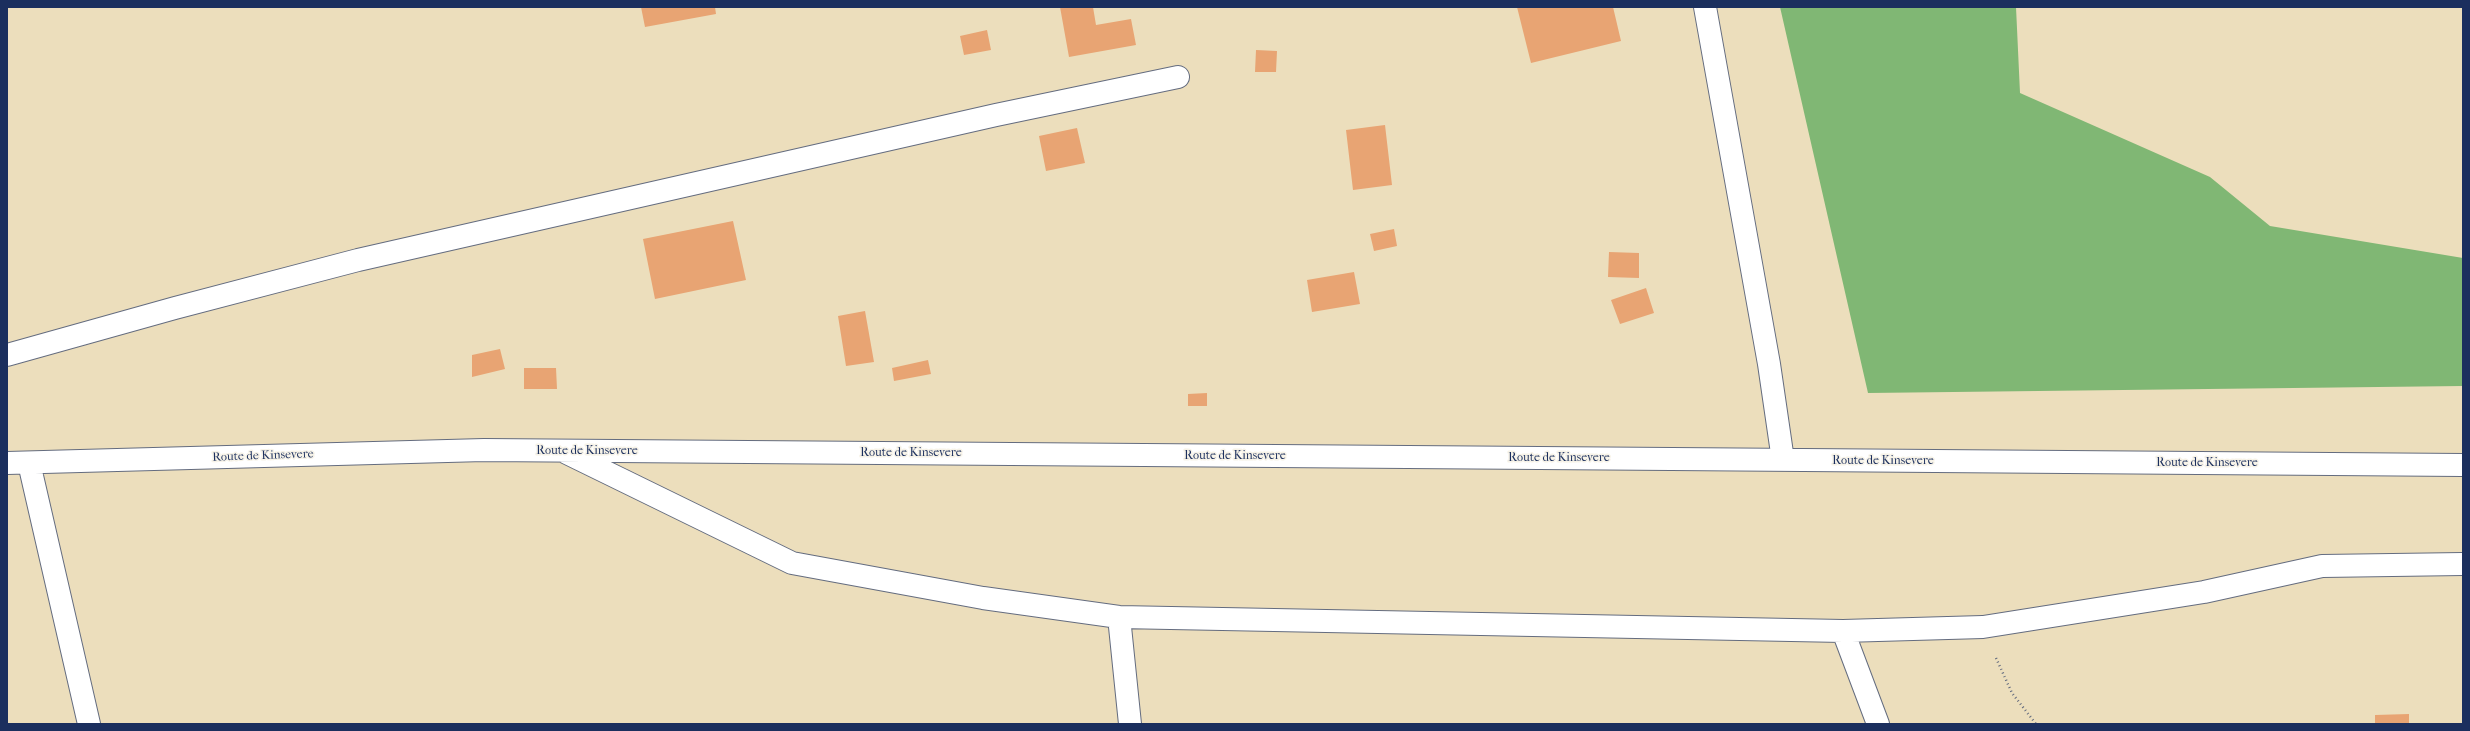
<!DOCTYPE html>
<style>
body{margin:0}
#map{position:relative;width:2470px;height:731px;overflow:hidden;background:#ecdebc;font-family:"IM FELL French Canon",serif}
canvas{display:block}
.frame{position:absolute;inset:0;border:8px solid #1b2f5e;pointer-events:none}
</style>
<div id="map">
<canvas width="2470" height="731"></canvas>
<div class="frame"></div>
</div>
<script>
const context = document.querySelector('canvas').getContext('2d');
context.lineJoin = 'round';
function paint(path, color) {
  context.fillStyle = color;
  context.fill(path, 'evenodd');
}
function toPath(rows) {
  const path = new Path2D();
  for (const r of rows) {
    path.moveTo(r[0], r[1]);
    for (let i = 2; i < r.length; i += 2) path.lineTo(r[i], r[i + 1]);
  }
  return path;
}
function strokePath(path, color, width, dash) {
  context.strokeStyle = color;
  context.lineWidth = width;
  context.lineCap = dash ? 'butt' : 'round';
  context.setLineDash(dash || []);
  context.stroke(path);
}
function drawText(font, color, halo, rows, align = 'center') {
  context.font = font + ' "IM FELL French Canon",serif';
  context.lineWidth = 3;
  context.setLineDash([]);
  context.textBaseline = 'middle';
  context.strokeStyle = halo;
  context.fillStyle = color;
  for (const [text, x, y, turn = 0] of rows) {
    context.save();
    context.translate(x, y);
    context.rotate((+turn || 0) * Math.PI / 180);
    context.textAlign = isNaN(turn) ? turn : align;
    if (halo) context.strokeText(text, 0, 0);
    context.fillText(text, 0, 0);
    context.restore();
  }
}
paint(toPath([
 [1780,7,2016,7,2020,93,2210,177,2270,226,2463,258,2463,386,1868,393]
]), '#80b774');
paint(toPath([
 [641,7,715,7,716,14,645,27],
 [1060,7,1093,7,1096,25,1131,19,1136,45,1069,57],
 [1517,7,1613,7,1621,41,1531,63],
 [987,30,991,50,964,55,960,36],
 [1256,50,1277,51,1276,72,1255,72],
 [1385,125,1392,185,1353,190,1346,130],
 [1077,128,1085,163,1046,171,1039,136],
 [733,221,746,280,655,299,643,239],
 [1394,229,1397,246,1374,251,1370,234],
 [1609,252,1639,253,1639,278,1608,277],
 [1354,272,1360,304,1312,312,1307,280],
 [1646,288,1654,313,1620,324,1611,300],
 [865,311,874,362,846,366,838,316],
 [500,349,505,369,472,377,472,355],
 [928,360,931,374,894,381,892,368],
 [524,368,556,368,557,389,524,389],
 [1207,393,1207,406,1188,406,1188,394],
 [2409,714,2409,724,2375,724,2375,715]
]), '#e8a473');
const minor = toPath([
 [1705,7,1769,364,1783,460],
 [7,355,175,308,358,260,996,115,1178,77],
 [567,453,792,563,983,598,1119,617,1843,631,1983,627,2204,592,2322,566,2463,564],
 [7,463,484,450,2463,465],
 [29,463,89,724],
 [1119,617,1130,724],
 [1843,631,1878,724]
]);
strokePath(minor, '#646c7f', 24);
strokePath(toPath([
 [1996,658,2012,693,2036,724]
]), '#646c7f', 2.5, [1, 3]);
strokePath(minor, '#fff', 22);
drawText('12px', '#1b2f5e', '#f7f3e8', [
 ["Route de Kinsevere",587,451],
 ["Route de Kinsevere",911,453],
 ["Route de Kinsevere",263,456,-2],
 ["Route de Kinsevere",1235,456],
 ["Route de Kinsevere",1559,458],
 ["Route de Kinsevere",1883,461],
 ["Route de Kinsevere",2207,463]
]);
</script>
